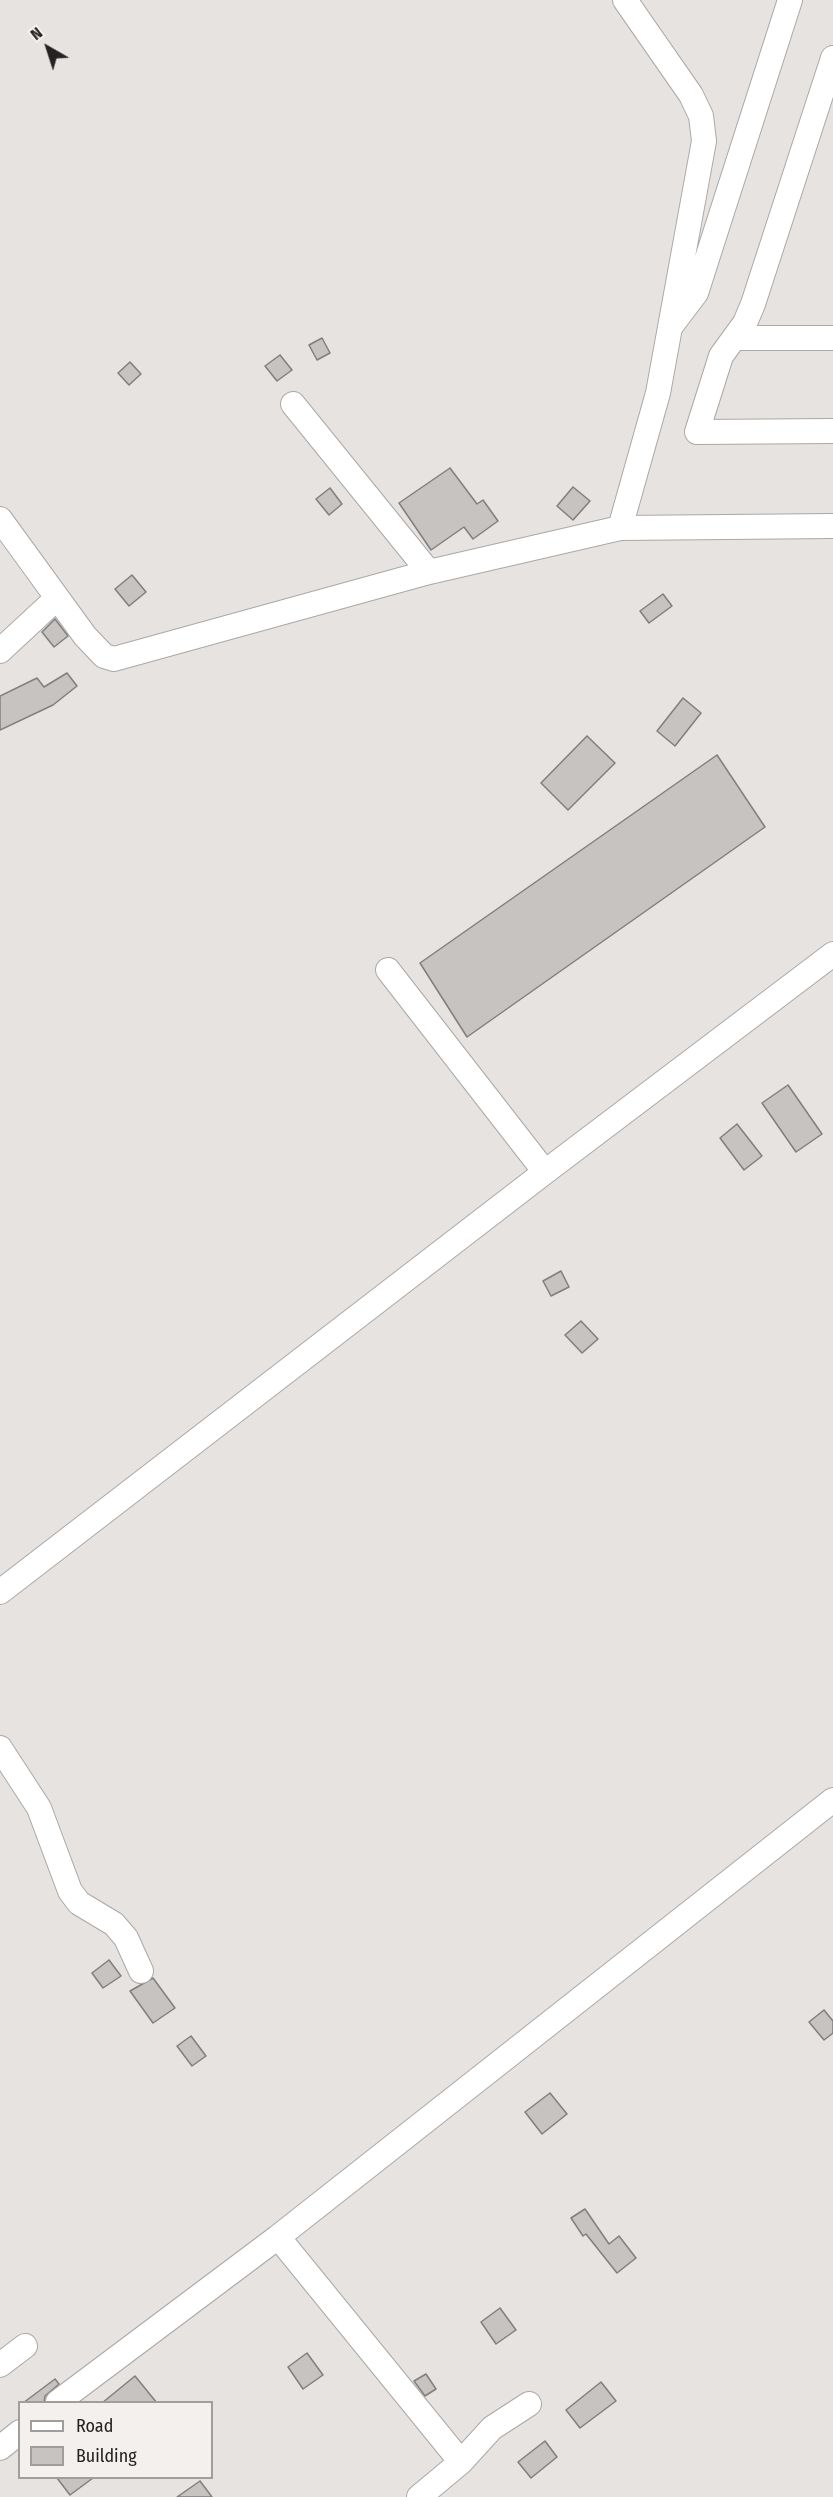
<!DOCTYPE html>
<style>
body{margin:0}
#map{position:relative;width:833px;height:2497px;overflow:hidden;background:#e6e3e1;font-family:"Fira Sans Condensed",sans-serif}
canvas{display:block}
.legend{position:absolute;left:18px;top:2401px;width:195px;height:78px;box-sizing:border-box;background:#f3f0ee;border:2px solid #a09e9c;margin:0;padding:8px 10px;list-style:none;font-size:18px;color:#242322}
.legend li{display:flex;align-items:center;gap:12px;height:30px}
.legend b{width:30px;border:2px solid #a09e9c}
.north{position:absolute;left:18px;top:18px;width:60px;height:60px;-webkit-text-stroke:4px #f3f0ee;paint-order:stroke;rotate:321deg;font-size:16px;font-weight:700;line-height:24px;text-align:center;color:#242322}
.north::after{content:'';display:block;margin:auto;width:21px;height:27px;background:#242322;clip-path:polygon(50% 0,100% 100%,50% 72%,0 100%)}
</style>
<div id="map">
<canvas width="833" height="2497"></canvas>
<ul class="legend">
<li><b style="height:8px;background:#fff"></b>Road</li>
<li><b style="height:16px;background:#c6c3c1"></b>Building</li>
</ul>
<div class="north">N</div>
</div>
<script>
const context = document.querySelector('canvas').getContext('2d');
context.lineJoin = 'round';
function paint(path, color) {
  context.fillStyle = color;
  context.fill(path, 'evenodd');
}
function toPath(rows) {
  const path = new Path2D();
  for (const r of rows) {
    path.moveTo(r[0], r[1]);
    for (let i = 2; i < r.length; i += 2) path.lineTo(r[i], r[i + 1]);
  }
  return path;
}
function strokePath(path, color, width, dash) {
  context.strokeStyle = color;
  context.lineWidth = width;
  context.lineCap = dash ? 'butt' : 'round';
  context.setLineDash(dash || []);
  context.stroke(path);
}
const building = toPath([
 [322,338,330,353,317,360,309,345,322,338],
 [280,355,292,370,277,381,265,366,280,355],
 [130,362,141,374,129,385,118,373,130,362],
 [450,468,477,504,483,500,498,521,473,539,464,527,431,550,399,503,450,468],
 [573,487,590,501,573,520,557,506,573,487],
 [330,488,342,504,329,515,316,499,330,488],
 [132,575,146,592,129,606,115,589,132,575],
 [663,594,672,606,649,623,640,611,663,594],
 [55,619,68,636,54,647,42,632,55,619],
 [67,673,77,686,53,705,0,730,0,696,37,678,44,687,67,673],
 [683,698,701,713,675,746,657,731,683,698],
 [587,736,615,763,568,810,541,783,587,736],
 [717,755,765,827,467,1037,420,963,717,755],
 [788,1085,822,1134,796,1152,762,1103,788,1085],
 [737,1124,762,1156,744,1170,720,1138,737,1124],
 [561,1271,569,1287,551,1296,543,1281,561,1271],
 [581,1321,598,1339,582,1353,565,1335,581,1321],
 [109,1960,121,1976,103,1988,92,1973,109,1960],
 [153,1978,175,2008,153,2023,130,1991,153,1978],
 [824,2010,833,2021,833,2033,824,2040,809,2022,824,2010],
 [191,2036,206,2056,192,2066,177,2046,191,2036],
 [550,2093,567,2114,542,2134,525,2112,550,2093],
 [585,2209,609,2244,619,2236,636,2258,617,2273,586,2234,583,2236,571,2218,585,2209],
 [500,2308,516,2330,496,2344,481,2322,500,2308],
 [307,2353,323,2375,303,2389,288,2367,307,2353],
 [426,2374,436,2389,425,2396,414,2381,426,2374],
 [135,2376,157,2403,102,2403,135,2376],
 [55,2379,59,2384,45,2396,44,2403,23,2403,55,2379],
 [601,2382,616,2401,580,2428,566,2410,601,2382],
 [545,2441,557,2457,531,2478,518,2462,545,2441],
 [57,2478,93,2478,70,2495,57,2478],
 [200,2481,212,2497,177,2497,200,2481]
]);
paint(building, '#c6c3c1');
strokePath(building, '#817f7d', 1.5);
const minor = toPath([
 [833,58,753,304,745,323,721,356,697,432,833,431],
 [671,326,696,293,790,0],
 [735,338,833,338],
 [293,404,429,572],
 [0,519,85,636,104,656,114,659,429,572,620,528,833,526],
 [620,528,658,393,704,141,701,116,691,95,625,0],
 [0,651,56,599],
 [388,970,545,1172],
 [0,1592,545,1172,833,954],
 [0,1748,39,1808,70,1891,79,1903,114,1924,126,1938,141,1971],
 [278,2237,461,2462],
 [0,2365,25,2346],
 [58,2402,278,2237,833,1800],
 [0,2448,20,2432],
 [419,2497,461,2462,492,2428,529,2404]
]);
strokePath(minor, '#aba8a6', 26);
strokePath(minor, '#fff', 24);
</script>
